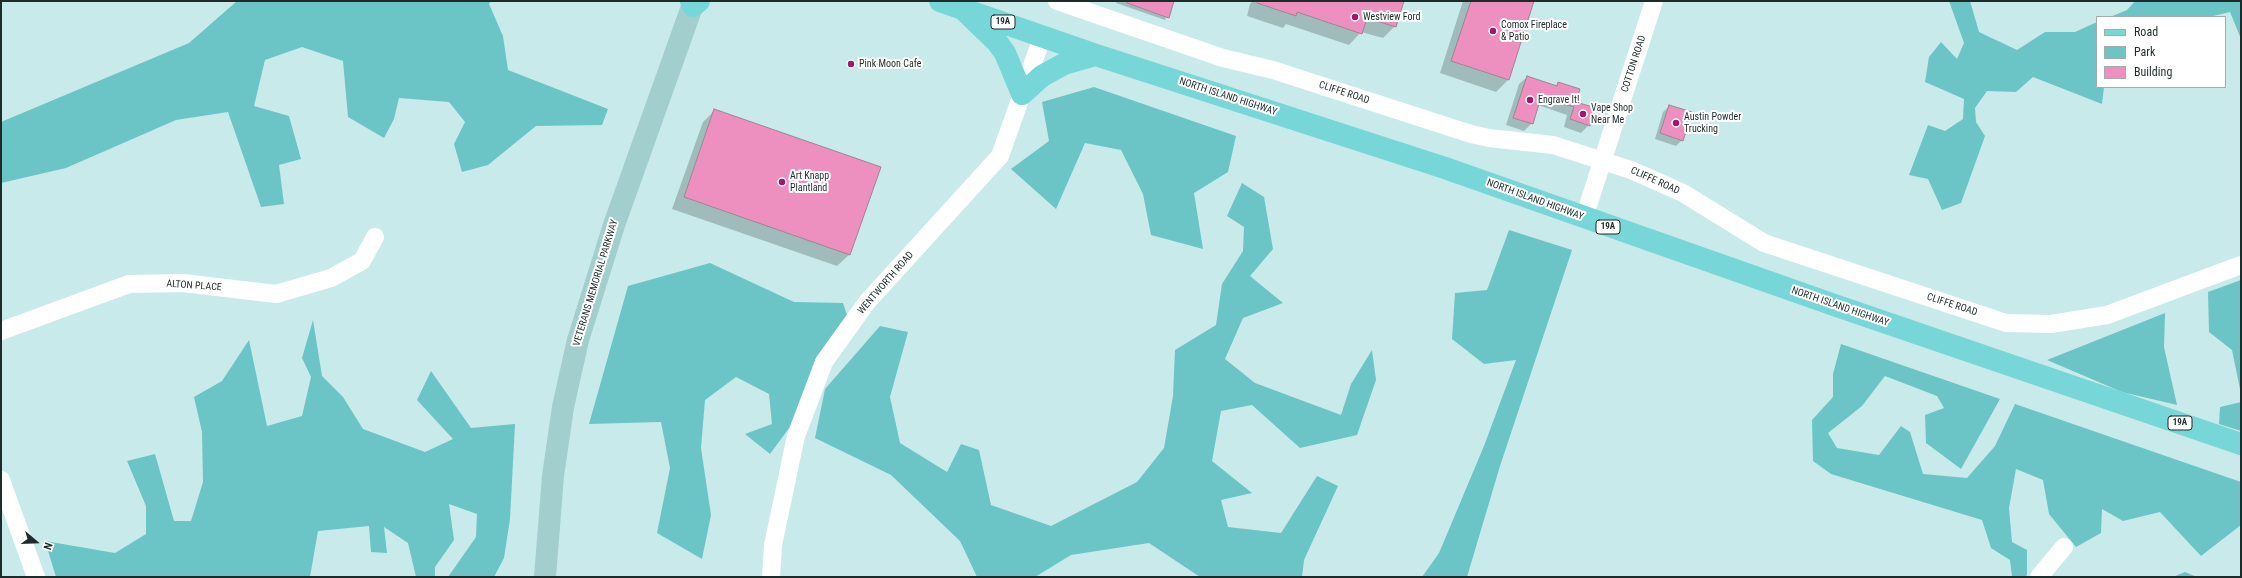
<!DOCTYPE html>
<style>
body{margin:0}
#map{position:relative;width:2242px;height:578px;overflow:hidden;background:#c9eaea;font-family:"Roboto Condensed",sans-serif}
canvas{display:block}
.frame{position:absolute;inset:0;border:2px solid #1e2b2b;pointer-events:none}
.legend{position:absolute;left:2096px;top:16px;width:130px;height:72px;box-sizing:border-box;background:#fff;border:1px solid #a5aaaa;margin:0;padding:5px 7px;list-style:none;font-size:12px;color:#1e2b2b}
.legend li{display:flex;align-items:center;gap:8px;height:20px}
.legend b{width:20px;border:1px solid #a5aaaa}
.north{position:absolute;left:16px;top:522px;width:40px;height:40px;-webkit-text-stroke:3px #fff;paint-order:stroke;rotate:109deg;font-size:11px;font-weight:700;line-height:16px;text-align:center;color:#1e2b2b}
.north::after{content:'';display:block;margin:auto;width:14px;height:18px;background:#1e2b2b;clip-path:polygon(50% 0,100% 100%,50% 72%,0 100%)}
</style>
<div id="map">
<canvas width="2242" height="578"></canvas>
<div class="frame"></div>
<ul class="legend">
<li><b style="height:5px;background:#77d6d7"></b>Road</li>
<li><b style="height:11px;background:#6bc5c6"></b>Park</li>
<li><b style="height:11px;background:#ed90c0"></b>Building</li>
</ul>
<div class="north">N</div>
</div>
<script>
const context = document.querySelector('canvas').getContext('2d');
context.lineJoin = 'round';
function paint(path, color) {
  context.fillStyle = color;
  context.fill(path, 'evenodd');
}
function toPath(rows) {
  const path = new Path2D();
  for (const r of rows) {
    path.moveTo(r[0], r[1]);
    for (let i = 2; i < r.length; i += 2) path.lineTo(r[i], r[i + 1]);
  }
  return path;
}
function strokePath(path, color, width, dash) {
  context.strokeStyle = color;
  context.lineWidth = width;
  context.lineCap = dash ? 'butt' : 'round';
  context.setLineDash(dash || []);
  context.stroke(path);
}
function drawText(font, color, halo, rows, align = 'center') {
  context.font = font + ' "Roboto Condensed",sans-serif';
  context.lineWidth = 4;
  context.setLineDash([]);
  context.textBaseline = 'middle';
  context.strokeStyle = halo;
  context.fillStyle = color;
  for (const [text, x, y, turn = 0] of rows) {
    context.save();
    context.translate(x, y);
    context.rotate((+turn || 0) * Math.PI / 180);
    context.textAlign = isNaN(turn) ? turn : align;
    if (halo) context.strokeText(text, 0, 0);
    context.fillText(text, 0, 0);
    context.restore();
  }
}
paint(toPath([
 [237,1,491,1,489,4,503,36,508,70,608,109,602,125,536,126,488,165,462,172,454,144,465,122,449,102,399,98,394,119,384,138,348,117,343,61,302,47,265,60,254,106,289,116,301,159,279,165,284,204,261,207,228,112,176,120,66,168,1,183,1,122,189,43],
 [1949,1,1970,1,1979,32,2017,50,2045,32,2075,32,2097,22,2097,87,2104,87,2102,104,2033,77,2016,92,1987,91,1975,108,1976,122,1985,136,1961,203,1942,210,1928,179,1909,175,1928,125,1945,131,1963,119,1964,99,1925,82,1929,57,1941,42,1957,59,1964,43],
 [2135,1,2241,1,2241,39,2230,12,2209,17,2110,17,2127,10],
 [1094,87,1236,136,1228,172,1194,193,1203,249,1151,235,1143,194,1121,150,1085,143,1056,209,1011,169,1049,141,1042,102],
 [1242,183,1264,197,1273,249,1250,276,1283,303,1243,318,1225,359,1255,383,1341,415,1351,384,1372,350,1376,380,1357,435,1300,448,1252,405,1221,411,1212,461,1252,493,1221,500,1228,527,1281,533,1317,476,1338,486,1304,560,1302,577,1200,577,1149,543,1071,555,1035,577,977,577,960,541,891,475,815,438,825,389,880,326,908,332,890,397,900,443,947,472,961,444,979,450,991,505,1051,526,1137,482,1164,448,1173,396,1175,350,1216,325,1222,284,1243,251,1244,227,1227,216],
 [1509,230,1572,250,1500,466,1467,577,1422,577,1439,553,1484,446,1516,360,1484,364,1452,339,1455,293,1487,290],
 [710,263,794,302,843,303,850,324,798,416,770,454,745,434,772,424,769,394,736,377,705,400,701,448,711,515,702,559,657,533,670,468,661,422,589,424,628,286],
 [2241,280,2241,394,2232,350,2209,332,2208,292],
 [2165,313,2164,347,2177,405,2122,392,2047,360],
 [313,320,322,376,343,397,363,429,425,452,453,439,417,400,431,371,471,428,515,424,510,519,504,558,494,577,448,577,476,537,477,514,449,504,454,540,435,567,435,577,416,577,408,543,384,527,387,553,371,552,369,526,318,531,310,577,56,577,45,541,115,553,146,534,146,506,127,461,155,454,174,521,191,521,203,482,202,432,194,397,222,381,249,340,267,426,302,416,311,377,302,358],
 [1841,344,2000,399,1961,469,1926,443,1925,415,1944,408,1937,396,1885,376,1862,406,1828,433,1837,448,1879,455,1901,426,1910,432,1923,474,1967,478,1995,446,2015,404,2241,482,2241,525,2201,556,2160,512,2123,521,2102,509,2101,533,2076,547,2049,514,2043,480,2016,469,2009,508,2012,542,2027,550,2027,575,2025,577,2012,577,2010,560,1991,548,1982,520,1831,474,1813,461,1812,420,1833,397,1833,374],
 [2241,402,2241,431,2219,424,2220,407],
 [2185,572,2197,577,2173,577]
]), '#6bc5c6');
paint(toPath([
 [1117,1,1173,1,1165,20,1116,3],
 [1253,1,1403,1,1395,26,1383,38,1361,32,1349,45,1286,24,1283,28,1247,16,1250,4],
 [1463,1,1533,1,1508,80,1496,92,1440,73],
 [1527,77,1555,86,1558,83,1575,102,1589,125,1581,133,1564,127,1567,115,1538,105,1532,123,1524,131,1506,125,1519,84],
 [1670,106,1682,140,1676,146,1655,139,1663,112],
 [715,110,849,255,837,266,672,209,703,122]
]), '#0003');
const building = toPath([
 [1127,1,1174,1,1169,18,1127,3,1127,1],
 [1257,1,1404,1,1396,27,1367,18,1362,34,1297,12,1296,16,1257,3,1257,1],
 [1471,1,1534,1,1509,80,1451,61,1471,1],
 [1527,76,1557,86,1558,82,1580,89,1576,102,1596,108,1590,126,1570,119,1574,107,1541,97,1533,124,1513,118,1527,76],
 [1669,105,1692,112,1683,141,1660,133,1669,105],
 [714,109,881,167,850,255,684,197,714,109]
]);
paint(building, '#ed90c0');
strokePath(building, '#9d8490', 1);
strokePath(toPath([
 [1057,1,1223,58,1273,70,1471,134,1489,138,1553,145,1631,170,1683,193,1764,243,2006,323,2051,324,2107,315,2241,265],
 [1584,218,1654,1],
 [1,331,129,284,183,283,276,294,331,278,362,261,375,237],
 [1,480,36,577],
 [771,577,773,545,796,436,824,362,867,302,1000,156,1043,35],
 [2039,577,2064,547]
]), '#fff', 18);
strokePath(toPath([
 [545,577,553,476,563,407,578,340,614,225,694,1]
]), '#a2cece', 22);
strokePath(toPath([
 [691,1,693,6,699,1],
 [940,1,1096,55,1445,168,1837,306,2241,444],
 [966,12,997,42,1005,53,1022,94,1042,76,1064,64,1096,55]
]), '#77d6d7', 22);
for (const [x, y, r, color] of [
 [1355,17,4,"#9c196b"],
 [1493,31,4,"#9c196b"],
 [851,64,4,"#9c196b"],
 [1530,100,4,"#9c196b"],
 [1583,114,4,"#9c196b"],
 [1676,123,4,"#9c196b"],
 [782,182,4,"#9c196b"]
]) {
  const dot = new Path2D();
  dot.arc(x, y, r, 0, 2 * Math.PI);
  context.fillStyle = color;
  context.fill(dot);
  strokePath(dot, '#fff', 1.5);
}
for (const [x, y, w] of [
 [1003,22,24],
 [1608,227,24],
 [2180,423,24]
]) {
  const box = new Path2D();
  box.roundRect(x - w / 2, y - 7, w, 14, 3);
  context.fillStyle = '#fff';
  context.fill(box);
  strokePath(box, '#1e2b2b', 1);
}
drawText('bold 9px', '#1e2b2b', null, [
 ["19A",1003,22],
 ["19A",1608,227],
 ["19A",2180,423]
]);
drawText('10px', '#1e2b2b', '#fff', [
 ["Westview Ford",1363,17],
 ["Comox Fireplace",1501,25],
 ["& Patio",1501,37],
 ["Pink Moon Cafe",859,64],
 ["Engrave It!",1538,100],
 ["Vape Shop",1591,108],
 ["Near Me",1591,120],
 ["Austin Powder",1684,117],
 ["Trucking",1684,129],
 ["Art Knapp",790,176],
 ["Plantland",790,188]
], 'left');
drawText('10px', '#1e2b2b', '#fff', [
 ["COTTON ROAD",1634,64,-72],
 ["CLIFFE ROAD",1344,93,18],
 ["NORTH ISLAND HIGHWAY",1228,97,18],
 ["CLIFFE ROAD",1655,181,24],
 ["NORTH ISLAND HIGHWAY",1535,200,20],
 ["VETERANS MEMORIAL PARKWAY",596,283,-73],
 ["WENTWORTH ROAD",886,283,-49],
 ["ALTON PLACE",194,286,4],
 ["CLIFFE ROAD",1952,305,18],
 ["NORTH ISLAND HIGHWAY",1840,307,19]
]);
</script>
